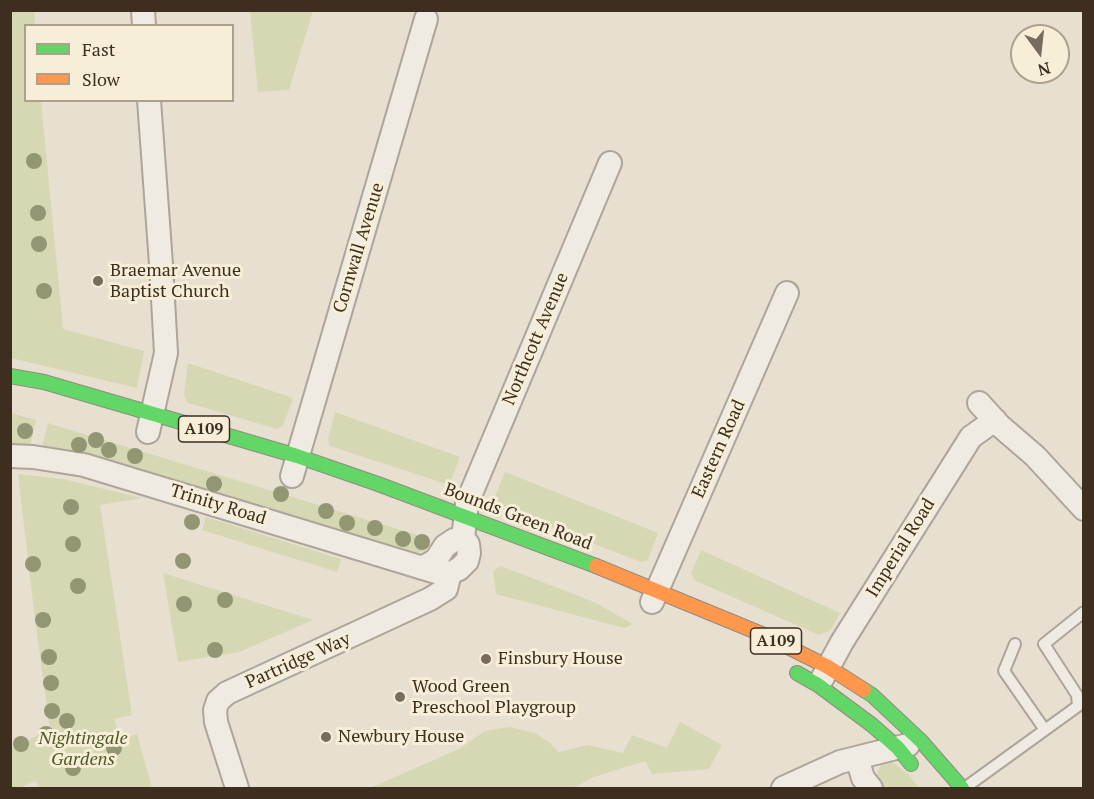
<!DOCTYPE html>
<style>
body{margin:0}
#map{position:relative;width:1094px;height:799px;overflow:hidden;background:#e7e0d1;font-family:"PT Serif",serif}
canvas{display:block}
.frame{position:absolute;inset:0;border:12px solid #3d2e20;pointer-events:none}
.legend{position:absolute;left:24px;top:24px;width:210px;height:78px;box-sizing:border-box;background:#f7eed8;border:2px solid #ada18e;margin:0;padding:8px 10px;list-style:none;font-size:18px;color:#3d2e20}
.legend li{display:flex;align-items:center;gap:12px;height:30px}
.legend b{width:30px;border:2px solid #ada18e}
.north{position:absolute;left:1010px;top:24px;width:60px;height:60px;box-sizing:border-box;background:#f7eed8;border:2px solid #ada18e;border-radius:50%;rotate:165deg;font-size:16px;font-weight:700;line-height:24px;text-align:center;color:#3d2e20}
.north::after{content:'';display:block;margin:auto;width:21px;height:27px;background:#786c5e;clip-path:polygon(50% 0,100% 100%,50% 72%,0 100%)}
</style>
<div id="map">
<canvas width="1094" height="799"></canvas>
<div class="frame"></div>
<ul class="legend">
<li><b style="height:8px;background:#63d668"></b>Fast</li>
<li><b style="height:8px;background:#ff974d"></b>Slow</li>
</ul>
<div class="north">N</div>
</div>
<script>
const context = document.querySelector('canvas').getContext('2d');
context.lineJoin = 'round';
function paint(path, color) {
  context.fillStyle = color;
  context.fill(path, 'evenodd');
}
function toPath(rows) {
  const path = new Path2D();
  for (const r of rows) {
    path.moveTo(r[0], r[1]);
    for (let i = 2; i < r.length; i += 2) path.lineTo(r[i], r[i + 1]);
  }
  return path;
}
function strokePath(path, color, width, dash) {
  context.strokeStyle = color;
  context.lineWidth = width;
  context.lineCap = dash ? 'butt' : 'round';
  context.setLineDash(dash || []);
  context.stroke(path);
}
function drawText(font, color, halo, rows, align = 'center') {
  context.font = font + ' "PT Serif",serif';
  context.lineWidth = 6;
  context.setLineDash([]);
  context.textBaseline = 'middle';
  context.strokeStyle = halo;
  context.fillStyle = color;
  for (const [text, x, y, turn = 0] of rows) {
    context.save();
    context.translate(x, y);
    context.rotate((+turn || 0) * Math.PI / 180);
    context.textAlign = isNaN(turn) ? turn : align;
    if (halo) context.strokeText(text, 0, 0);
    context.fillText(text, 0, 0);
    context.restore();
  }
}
paint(toPath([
 [11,11,34,11,35,25,26,26,26,100,41,101,63,329,144,351,137,388,11,358],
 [250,11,313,11,289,90,258,92],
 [188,363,293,398,283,426,277,429,188,403,184,395],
 [335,412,460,457,451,480,446,484,330,446,328,440],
 [11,413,36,420,30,446,11,445],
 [48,423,424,537,427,547,425,551,417,553,87,454,42,447],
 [505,472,658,533,648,560,641,562,501,508,494,499],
 [18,474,63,479,142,498,100,505,132,715,114,719,120,739,137,734,152,788,39,788,36,781,19,788,11,788,11,748,50,730,34,611],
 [206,517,341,559,337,572,202,530],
 [701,550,840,613,830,631,819,635,694,580,691,573],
 [501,566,594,602,631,623,631,625,624,628,496,594,493,571],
 [163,573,313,620,239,652,178,662],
 [680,722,722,745,709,769,652,774,645,761,594,777,573,788,370,788,459,749,485,731,510,727,535,733,549,742,559,752,587,745,623,753,632,735,667,748],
 [891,761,908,774,919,788,882,788,878,782,877,772,882,764]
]), '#d6d7b3');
const lane = toPath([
 [1015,644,1004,671,1045,730],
 [966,787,1078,706,1077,695,1044,644,1084,612]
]);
const street = toPath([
 [143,10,144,26],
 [979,403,999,425,1035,456,1084,509],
 [148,432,166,353,161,264,149,100],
 [10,456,33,457,84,465,436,572,450,573,459,569,467,561,469,553,468,544,463,539,467,503,610,163],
 [292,476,426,19],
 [422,568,436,560,445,546,454,540,463,539],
 [652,602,787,293],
 [822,679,842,642,971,437,995,420],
 [857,758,863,778,871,788],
 [237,788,216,722,215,710,218,701,227,693,430,599,446,589,450,573],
 [783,788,840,762,908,745]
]);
const fast = toPath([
 [10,376,44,382,297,456,378,484,596,566],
 [797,673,818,685,872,725,898,748,911,764],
 [864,690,872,695,921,741,962,788]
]);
const slow = toPath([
 [596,566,764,635,828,667,864,690]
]);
strokePath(lane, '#ada599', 14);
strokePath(street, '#ada599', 26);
strokePath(fast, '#928b80', 16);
strokePath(slow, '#928b80', 16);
strokePath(lane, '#efebe3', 10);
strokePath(street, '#efebe3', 22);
strokePath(fast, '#63d668', 14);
strokePath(slow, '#ff974d', 14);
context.fillStyle = '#929673';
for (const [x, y] of [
 [34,161],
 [38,213],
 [39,244],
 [44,291],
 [25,431],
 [96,440],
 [79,445],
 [109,450],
 [135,456],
 [214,484],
 [281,494],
 [71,507],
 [326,511],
 [192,522],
 [347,523],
 [375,528],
 [403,539],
 [422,542],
 [73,544],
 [183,561],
 [33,564],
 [78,586],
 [225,600],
 [184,604],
 [43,620],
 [215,650],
 [49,657],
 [51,683],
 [52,711],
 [67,721],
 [46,734],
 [21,744],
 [114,748],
 [73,768]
]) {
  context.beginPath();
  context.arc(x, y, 8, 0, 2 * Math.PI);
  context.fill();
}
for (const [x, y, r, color] of [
 [98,281,6,"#786c5e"],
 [486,659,6,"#786c5e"],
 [400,697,6,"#786c5e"],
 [326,737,6,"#786c5e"]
]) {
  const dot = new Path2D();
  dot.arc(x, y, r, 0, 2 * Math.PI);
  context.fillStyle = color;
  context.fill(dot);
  strokePath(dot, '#f7eed8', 2);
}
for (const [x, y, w] of [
 [204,429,51],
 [776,641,51]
]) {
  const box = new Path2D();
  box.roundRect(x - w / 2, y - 13, w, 26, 4.5);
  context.fillStyle = '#f7eed8';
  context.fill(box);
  strokePath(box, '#3d2e20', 1.5);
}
drawText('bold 16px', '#3d2e20', null, [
 ["A109",204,429],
 ["A109",776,641]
]);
drawText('18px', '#3d2e20', '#f7eed8', [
 ["Cornwall Avenue",359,248,-73],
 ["Northcott Avenue",536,339,-67],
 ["Eastern Road",719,449,-66],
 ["Trinity Road",218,505,17],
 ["Bounds Green Road",518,517,21],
 ["Imperial Road",901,548,-58],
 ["Partridge Way",298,661,-24]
]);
drawText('18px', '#3d2e20', '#f7eed8', [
 ["Braemar Avenue",110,271],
 ["Baptist Church",110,292],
 ["Finsbury House",498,659],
 ["Wood Green",412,687],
 ["Preschool Playgroup",412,708],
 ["Newbury House",338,737]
], 'left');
drawText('italic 18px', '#4d5a26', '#f7eed8', [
 ["Nightingale",83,739],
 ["Gardens",83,760]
]);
</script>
